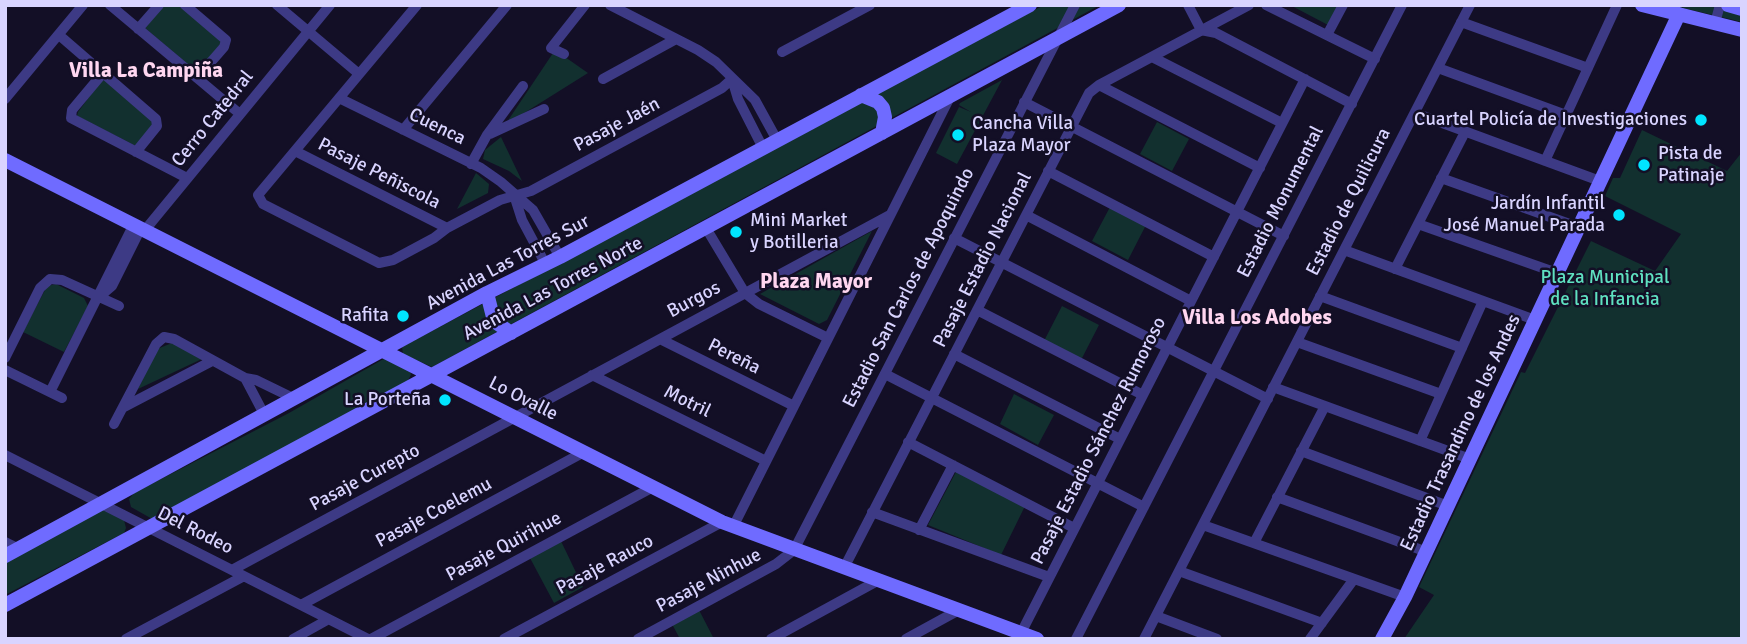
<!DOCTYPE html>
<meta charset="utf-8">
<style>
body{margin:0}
#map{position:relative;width:1747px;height:644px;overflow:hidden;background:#130f26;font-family:Signika,sans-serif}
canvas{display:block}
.frame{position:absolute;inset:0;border:7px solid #d9d4ff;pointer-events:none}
</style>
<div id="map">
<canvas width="1747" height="644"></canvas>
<div class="frame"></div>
</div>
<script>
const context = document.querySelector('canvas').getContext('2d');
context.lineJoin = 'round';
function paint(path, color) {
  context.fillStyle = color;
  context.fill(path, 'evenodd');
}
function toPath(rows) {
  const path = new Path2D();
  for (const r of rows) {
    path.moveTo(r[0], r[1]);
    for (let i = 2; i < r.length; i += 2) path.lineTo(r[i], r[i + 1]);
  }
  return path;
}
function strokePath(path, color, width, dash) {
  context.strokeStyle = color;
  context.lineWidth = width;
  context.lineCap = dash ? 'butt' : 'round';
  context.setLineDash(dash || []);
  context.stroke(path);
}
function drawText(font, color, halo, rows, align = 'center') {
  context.font = font + ' Signika,sans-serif';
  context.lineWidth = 5;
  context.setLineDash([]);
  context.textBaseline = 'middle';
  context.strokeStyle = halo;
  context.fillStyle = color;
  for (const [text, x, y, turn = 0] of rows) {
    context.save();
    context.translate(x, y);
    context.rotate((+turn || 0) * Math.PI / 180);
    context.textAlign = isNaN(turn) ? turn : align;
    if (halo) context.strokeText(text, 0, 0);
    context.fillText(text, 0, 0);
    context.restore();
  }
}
paint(toPath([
 [164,5,180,5,222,41,222,43,197,72,145,28],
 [1044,5,1100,5,432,367,403,354,402,347],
 [1290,5,1339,5,1328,25],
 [1671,5,1711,5,1735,11,1742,12,1742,22],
 [555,50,588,73,505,125],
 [105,80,155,123,136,146,77,116,78,112,101,81],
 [1002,80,957,164,936,153,959,107,971,112,959,105,960,103],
 [1157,122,1189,139,1172,171,1140,154],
 [1642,130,1727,171,1742,152,1742,639,1404,639,1434,595,1419,587,1521,372,1525,373,1591,241,1655,271,1681,234,1605,196,1613,178,1620,178],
 [501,137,522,181,509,171,483,159,485,150],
 [476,173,489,184,488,193,457,209],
 [1110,207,1146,225,1128,260,1092,241],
 [872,231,827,320,819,324,760,294],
 [56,284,84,298,88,306,64,352,23,332,47,286],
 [1062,306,1099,325,1081,360,1044,341],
 [172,343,204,358,138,389,157,349],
 [387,357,410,371,411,375,407,382,154,520,131,507,129,499,134,493,289,413],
 [1014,394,1054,415,1038,445,1000,424],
 [957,470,1025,506,1001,555,928,525],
 [103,509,124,520,126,528,124,533,5,595,5,562],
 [560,539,583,587,554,603,530,558],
 [699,610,714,639,680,639,672,624]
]), '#12302f');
strokePath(toPath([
 [110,5,240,114],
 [185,5,226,40,224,47,197,78],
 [277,5,359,74],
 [417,5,258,195,263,204,379,263,393,260,434,238,447,228,500,200,531,191,722,88,732,79],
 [610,5,698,50,716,62,755,100,777,140],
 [1188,5,1201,30,1216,33,1352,104],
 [1266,5,1375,59],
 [1461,22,1588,68],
 [1715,23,1720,5],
 [138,29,159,5],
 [59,35,156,119,157,126,136,152],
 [1327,35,1343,5],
 [782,52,870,5],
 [564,54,551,48,585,5],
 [1152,57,1282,123],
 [1438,68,1566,115],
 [103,73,72,110,71,118,187,178],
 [603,79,676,39],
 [732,79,738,99,763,148],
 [1099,85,1260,168],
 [339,98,481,168,501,182,533,210,560,257],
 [5,99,83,5],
 [1024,102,1284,236],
 [1415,113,1600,181],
 [403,130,507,5],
 [490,134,544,109],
 [295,151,447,228],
 [1545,161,1617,5],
 [471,164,487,135,523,86],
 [1048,171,1214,257],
 [1441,178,1578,227],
 [514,195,522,220,546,265],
 [1026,215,1191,301],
 [1418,224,1557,273],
 [706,228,745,293,759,304,828,338],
 [145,230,330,5],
 [954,238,1268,399],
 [1344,250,1535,320],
 [1395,269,1465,132],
 [1320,296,1462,348],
 [98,298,112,286,141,228],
 [977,310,1143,395],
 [660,339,794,406],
 [1297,342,1441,394],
 [954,354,1120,439],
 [5,358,40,288,50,279,62,280,119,306],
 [5,370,62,398],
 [885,374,1144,507],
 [592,375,766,461],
 [245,378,265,416],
 [1273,387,1470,459],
 [50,392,134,224],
 [124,407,212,361],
 [114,424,156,344,164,337,174,339,245,378,256,380,295,399],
 [1420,441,1483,301],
 [908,442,1074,528],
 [1301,451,1448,506],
 [5,455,368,639],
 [1277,497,1427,552],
 [872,512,1049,577],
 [1203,525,1405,597],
 [733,527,950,97],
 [919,530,953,465],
 [5,542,19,549],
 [1254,543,1325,406],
 [844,568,1089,93,1099,85,1249,5],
 [232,570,890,215],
 [1179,571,1322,623],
 [301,605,584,452],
 [1156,616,1217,639],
 [1021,633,1305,79],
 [126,639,244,576],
 [293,639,329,619],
 [371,639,653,487],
 [504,639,722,522],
 [638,639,776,564,794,550,1075,5],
 [771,639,879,580],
 [906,639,959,610],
 [1076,639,1402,5],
 [1144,639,1470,5],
 [1310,639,1354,579]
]), '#3d3a85', 10);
strokePath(toPath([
 [1642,5,1742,30],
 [1728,5,1742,9],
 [861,95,878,102,883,108,885,117,882,133],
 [5,160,722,522,1037,639],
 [487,293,494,321,511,333],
 [5,556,487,293,560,257,1030,5],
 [5,605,1119,5],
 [1382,639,1405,597,1679,14]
]), '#6f6bff', 14);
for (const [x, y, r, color] of [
 [1701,120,7,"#00e5ff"],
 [958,135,7,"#00e5ff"],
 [1644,165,7,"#00e5ff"],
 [1619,215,7,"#00e5ff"],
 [736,232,7,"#00e5ff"],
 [403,316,7,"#00e5ff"],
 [445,400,7,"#00e5ff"]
]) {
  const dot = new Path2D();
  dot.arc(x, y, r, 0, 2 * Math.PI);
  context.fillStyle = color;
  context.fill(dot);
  strokePath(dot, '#130f26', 2.5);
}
drawText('19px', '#d9d4ff', '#130f26', [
 ["Cerro Catedral",213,119,-51],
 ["Pasaje Jaén",617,125,-28],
 ["Cuenca",437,127,26],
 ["Pasaje Peñiscola",379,174,27],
 ["Estadio Monumental",1281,202,-63],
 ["Estadio de Quilicura",1349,202,-63],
 ["Pasaje Estadio Nacional",983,260,-63],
 ["Avenida Las Torres Sur",508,263,-28],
 ["Estadio San Carlos de Apoquindo",909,288,-63],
 ["Avenida Las Torres Norte",553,289,-28],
 ["Burgos",694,300,-28],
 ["Pereña",734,357,27],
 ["Lo Ovalle",523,399,27],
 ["Motril",687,402,26],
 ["Estadio Trasandino de los Andes",1461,433,-65],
 ["Pasaje Estadio Sánchez Rumoroso",1099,441,-63],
 ["Pasaje Curepto",365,478,-28],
 ["Pasaje Coelemu",434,513,-28],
 ["Del Rodeo",195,531,27],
 ["Pasaje Quirihue",504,547,-28],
 ["Pasaje Rauco",605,565,-28],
 ["Pasaje Ninhue",709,581,-28]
]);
drawText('19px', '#d9d4ff', '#130f26', [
 ["Cuartel Policía de Investigaciones",1687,120],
 ["Cancha Villa",972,124,"left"],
 ["Plaza Mayor",972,146,"left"],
 ["Pista de",1658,154,"left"],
 ["Patinaje",1658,176,"left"],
 ["Jardín Infantil",1605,204],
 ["José Manuel Parada",1605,226],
 ["Mini Market",750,221,"left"],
 ["y Botilleria",750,243,"left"],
 ["Rafita",389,316],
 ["La Porteña",431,400]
], 'right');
drawText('19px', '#5fe0c0', '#130f26', [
 ["Plaza Municipal",1605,278],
 ["de la Infancia",1605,300]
]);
drawText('bold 21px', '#ffd6f0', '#130f26', [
 ["Villa La Campiña",146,71],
 ["Plaza Mayor",816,282],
 ["Villa Los Adobes",1257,318]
]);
</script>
